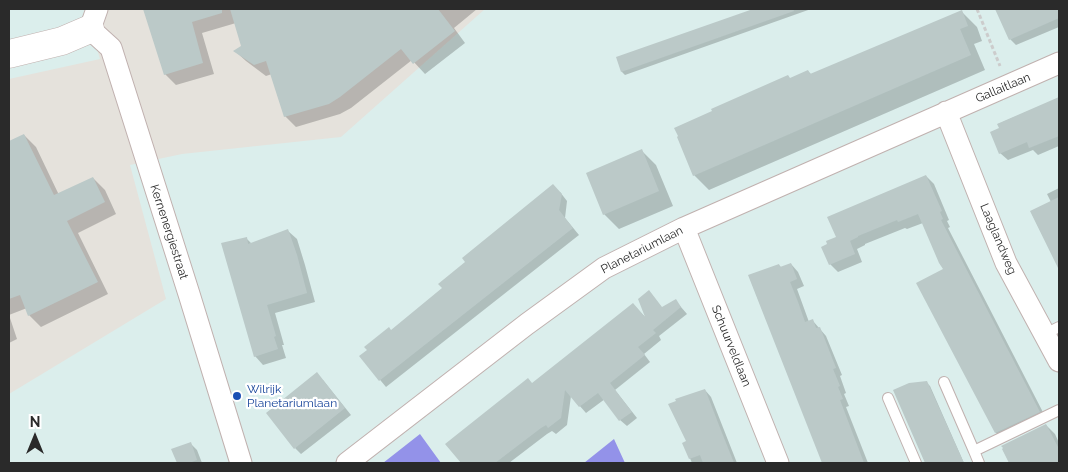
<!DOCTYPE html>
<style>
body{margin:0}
#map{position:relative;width:1068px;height:472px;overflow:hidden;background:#dbeeec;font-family:Raleway,sans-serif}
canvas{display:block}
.frame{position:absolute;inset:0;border:10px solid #2a2a2a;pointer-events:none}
.north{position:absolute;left:10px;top:412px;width:50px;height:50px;-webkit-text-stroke:4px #fff;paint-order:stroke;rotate:0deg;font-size:14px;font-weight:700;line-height:20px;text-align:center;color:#2a2a2a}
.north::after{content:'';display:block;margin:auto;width:18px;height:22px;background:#2a2a2a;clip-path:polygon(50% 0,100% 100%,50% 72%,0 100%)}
</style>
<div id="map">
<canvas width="1068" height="472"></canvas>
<div class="frame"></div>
<div class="north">N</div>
</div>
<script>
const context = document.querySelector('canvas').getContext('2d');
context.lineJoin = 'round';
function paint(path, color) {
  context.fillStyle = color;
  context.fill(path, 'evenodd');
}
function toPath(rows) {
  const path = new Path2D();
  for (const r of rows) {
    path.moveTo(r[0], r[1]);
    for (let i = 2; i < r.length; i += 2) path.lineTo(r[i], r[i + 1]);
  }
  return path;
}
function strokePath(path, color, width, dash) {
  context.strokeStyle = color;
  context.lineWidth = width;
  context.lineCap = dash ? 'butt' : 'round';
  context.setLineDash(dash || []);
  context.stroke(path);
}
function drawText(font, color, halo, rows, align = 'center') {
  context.font = font + ' Raleway,sans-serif';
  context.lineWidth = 4.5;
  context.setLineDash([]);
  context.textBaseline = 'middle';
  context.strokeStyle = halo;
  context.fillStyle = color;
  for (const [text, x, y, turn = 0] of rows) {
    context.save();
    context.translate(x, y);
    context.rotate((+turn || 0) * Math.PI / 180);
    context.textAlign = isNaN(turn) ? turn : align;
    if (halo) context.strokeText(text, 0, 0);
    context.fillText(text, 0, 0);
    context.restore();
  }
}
paint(toPath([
 [85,9,485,9,341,137,182,154,130,165,166,299,9,394,9,79,100,59]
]), '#e5e2dc');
paint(toPath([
 [420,434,441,463,383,463],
 [614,439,625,463,584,463]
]), '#9392e9');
paint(toPath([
 [145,9,477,9,454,28,465,43,425,74,412,60,351,108,340,114,296,127,285,116,272,74,266,76,246,61,235,51,242,46,236,23,202,33,214,74,176,85,165,74],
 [757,9,811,9,625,75,622,72,617,58],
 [996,9,1059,9,1059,27,1016,45,1010,39],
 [962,12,977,27,982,41,974,44,985,70,709,190,694,175,808,71,812,75],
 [1059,98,1059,146,1038,155,1033,150,1008,160,1000,153,1000,129,998,124],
 [24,135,36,147,59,195,93,178,105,190,116,214,78,233,108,294,41,327,29,315,27,308,9,315,17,339,9,343,9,142],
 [641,150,656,165,673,206,619,229,604,214],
 [926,176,934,184,949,220,947,221,950,227,948,228,1047,420,1004,441,996,433,945,270,923,223,907,229,905,228,865,244,865,245,857,249,862,262,838,272,830,264,837,238],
 [1059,188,1059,268,1031,212,1051,202,1047,194],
 [560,192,567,201,565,218,579,235,386,387,361,357],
 [288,231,297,239,305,265,315,302,275,313,284,345,282,345,286,358,263,365,255,356,246,238,252,244],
 [791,264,798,272,804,286,797,289,809,322,813,321,826,336,842,375,840,376,846,393,844,394,849,406,846,407,868,463,823,463,749,276,779,265,782,268],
 [675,300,687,314,659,336,661,340,644,354,650,362,615,390,637,418,627,426,620,420,605,399,586,413,571,396,567,425,556,434,552,431,547,434,509,463,463,463,447,444,532,384,633,304,647,319],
 [323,380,351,415,301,454,295,448],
 [927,383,930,386,964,463,926,463,894,390],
 [705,390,711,397,737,463,692,463,684,444,688,442],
 [1046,425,1055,434,1059,443,1059,463,1011,463,1003,450],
 [191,444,197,450,202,463,178,463,173,450]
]), '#0003');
paint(toPath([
 [143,9,222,9,222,13,192,22,203,63,164,75],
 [230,9,438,9,455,31,413,64,401,49,340,97,329,104,284,117,266,61,254,65,233,51,241,46],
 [753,9,793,9,794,11,621,72,616,57],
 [995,9,1059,9,1059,18,1009,40],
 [962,10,968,26,960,29,971,55,693,176,677,137,678,136,674,128,712,111,711,109,788,75,790,78,808,70,810,74],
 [1059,97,1059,136,1029,148,1027,142,999,154,990,132,999,128,997,124],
 [24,134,54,195,93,177,105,202,67,221,98,282,28,316,20,295,9,299,9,141],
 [642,149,659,191,603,215,586,173],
 [926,175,942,211,940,212,943,219,941,220,1040,412,995,433,916,283,943,269,939,263,918,214,898,222,897,220,858,236,858,237,850,241,855,254,829,265,821,247,827,244,826,241,836,237,827,217],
 [553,184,562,194,559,210,573,228,379,381,359,356,367,350,364,347,389,327,391,330,442,288,438,284,465,262,462,258],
 [1059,197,1059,270,1030,211],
 [288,229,297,255,307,293,267,305,276,336,274,337,278,349,254,357,221,243,247,237,248,244],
 [791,263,797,279,790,282,798,302,805,322,813,319,816,328,820,327,836,368,833,369,840,386,838,387,843,399,840,400,864,463,822,463,748,275,779,264,780,267],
 [649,290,662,307,676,299,681,307,653,330,656,333,638,347,645,355,610,383,632,412,619,421,598,393,579,407,565,390,561,418,548,428,546,425,541,428,495,463,461,463,445,444,528,378,532,383,633,303,645,317,638,299],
 [317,372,345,408,294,449,266,413],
 [927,381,964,463,925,463,893,390,909,383],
 [705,389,720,428,734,463,703,463,700,455,689,459,682,443,686,441,668,404,676,401,675,399],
 [1046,424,1059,449,1059,463,1009,463,1002,449,1003,448,1001,446],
 [191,442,197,460,189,463,177,463,171,449]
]), '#bbc9c8');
const lane = toPath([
 [1045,334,1059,327],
 [944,382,974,451,1059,410],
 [888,398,916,463],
 [974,451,979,463]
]);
const street = toPath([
 [97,9,90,29,111,48,189,294,241,463],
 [946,112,1006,263,1059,361],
 [684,228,778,463],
 [347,463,527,324,604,268,684,228,1059,63]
]);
const secondary = toPath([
 [9,54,62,41,90,29]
]);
strokePath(lane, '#c0b1af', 12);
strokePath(street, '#c0b1af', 23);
strokePath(secondary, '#c0b1af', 29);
strokePath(toPath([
 [977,9,1000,66]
]), '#ccc', 3, [4, 2.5]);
strokePath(lane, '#fff', 10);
strokePath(street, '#fff', 21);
strokePath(secondary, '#fff', 28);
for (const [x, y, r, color] of [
 [237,396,5,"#1a4fb4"]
]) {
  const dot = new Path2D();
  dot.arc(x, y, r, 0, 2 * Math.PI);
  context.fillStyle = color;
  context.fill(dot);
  strokePath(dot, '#fff', 2);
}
drawText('12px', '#2a2a2a', '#fff', [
 ["Gallaitlaan",1003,88,-23],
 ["Kernenergiestraat",169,232,72],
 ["Laaglandweg",998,239,67],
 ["Planetariumlaan",642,250,-27],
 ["Schuurveldlaan",731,346,68]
]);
drawText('12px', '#164399', '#fff', [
 ["Wilrijk",247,389],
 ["Planetariumlaan",247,403]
], 'left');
</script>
